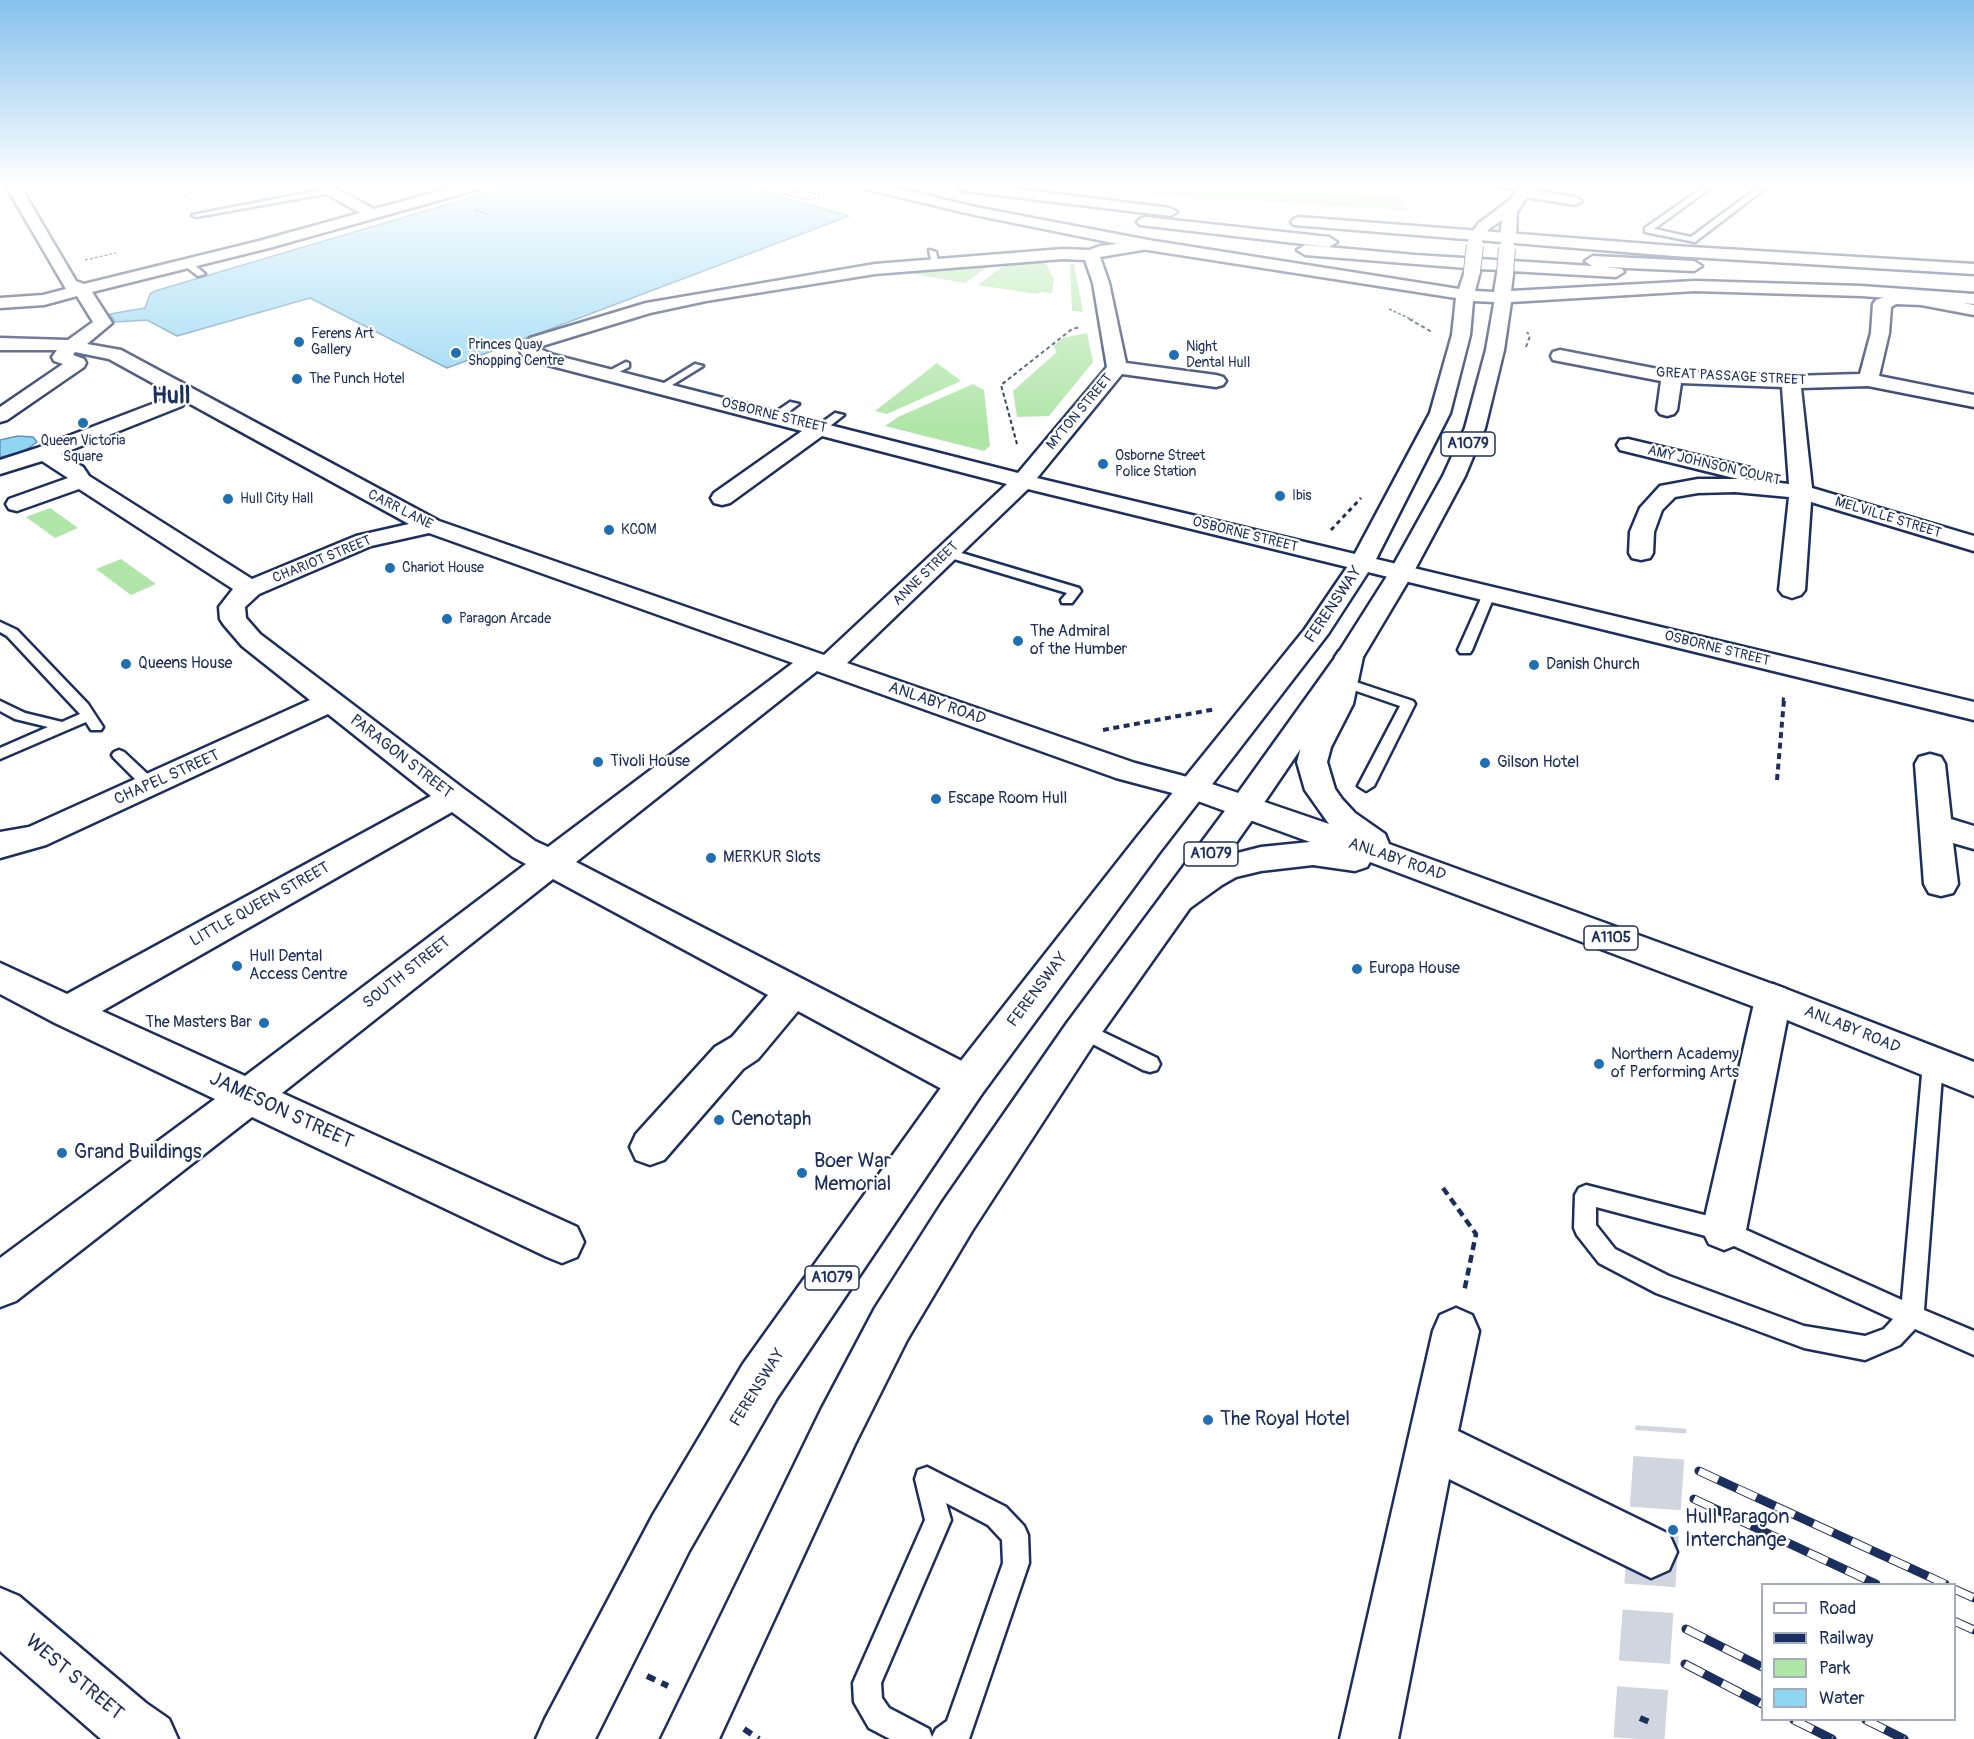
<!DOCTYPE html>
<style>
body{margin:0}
#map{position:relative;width:1974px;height:1739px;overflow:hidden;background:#fff;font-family:Pangolin,sans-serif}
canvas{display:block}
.legend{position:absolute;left:1761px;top:1583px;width:195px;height:138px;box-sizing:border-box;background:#fff;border:2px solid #a4acbf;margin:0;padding:8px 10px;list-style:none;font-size:18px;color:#1b2f5e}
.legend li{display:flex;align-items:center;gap:12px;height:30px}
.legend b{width:30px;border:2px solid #a4acbf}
</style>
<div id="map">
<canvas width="1974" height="1739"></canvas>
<ul class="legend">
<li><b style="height:8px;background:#fff"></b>Road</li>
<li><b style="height:8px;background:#1b2f5e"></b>Railway</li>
<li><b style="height:16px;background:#afe5a7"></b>Park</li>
<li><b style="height:16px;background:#90d5f2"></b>Water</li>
</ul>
</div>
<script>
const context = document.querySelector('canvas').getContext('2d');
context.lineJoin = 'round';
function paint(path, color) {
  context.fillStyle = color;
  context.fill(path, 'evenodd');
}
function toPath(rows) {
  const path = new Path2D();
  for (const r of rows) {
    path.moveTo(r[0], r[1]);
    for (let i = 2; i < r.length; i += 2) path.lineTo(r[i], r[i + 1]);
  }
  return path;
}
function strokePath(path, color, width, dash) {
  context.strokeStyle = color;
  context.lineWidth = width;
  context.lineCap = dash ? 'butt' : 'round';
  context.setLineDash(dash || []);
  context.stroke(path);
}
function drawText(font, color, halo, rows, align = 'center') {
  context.font = font + ' Pangolin,sans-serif';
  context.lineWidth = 4.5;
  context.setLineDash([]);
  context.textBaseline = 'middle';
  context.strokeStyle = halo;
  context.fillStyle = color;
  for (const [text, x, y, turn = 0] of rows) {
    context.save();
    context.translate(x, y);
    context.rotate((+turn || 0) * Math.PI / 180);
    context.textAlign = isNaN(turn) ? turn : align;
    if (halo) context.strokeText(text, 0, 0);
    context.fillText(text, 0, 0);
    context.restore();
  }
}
paint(toPath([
 [1086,186,1397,186,1406,210,1143,194,1144,190],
 [1044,261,1054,279,1052,293,1042,292,1036,294,978,285,1007,263],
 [1070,264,1074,264,1083,312,1072,311],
 [990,265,965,283,903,272],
 [1087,333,1093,362,1049,416,1017,417,1013,391,1057,352,1053,346,1063,338],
 [937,363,961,381,887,414,875,411],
 [973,384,984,390,990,446,984,451,885,426,898,417],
 [50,508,78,528,55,538,26,517],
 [121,559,156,584,131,595,96,569]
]), '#afe5a7');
const water = toPath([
 [510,186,743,186,849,216,447,368,310,298,177,336,147,320,115,322,110,314,145,308,150,294,155,291,510,186],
 [18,436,33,437,37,442,22,453,0,457,0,440,18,436]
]);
paint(water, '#90d5f2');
strokePath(water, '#6193b7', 1.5);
strokePath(toPath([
 [1639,1739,1661,1427]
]), '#d1d5df', 51, [51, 26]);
const lane = toPath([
 [1496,186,1518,186,1529,189,1525,191,1496,186],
 [1705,186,1713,186,1654,229,1691,237,1760,186,1768,186,1695,242,1645,232,1645,228,1705,186],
 [327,189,330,193,196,217,192,215,327,189],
 [929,250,936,252,939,266,932,264,929,250],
 [185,262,191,262,205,274,198,276,185,266,185,262],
 [626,362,629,363,629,367,611,376,603,374,626,362],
 [695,364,703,366,664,390,656,388,695,364],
 [790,402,799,404,779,419,771,419,771,415,790,402],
 [835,413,844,415,825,430,817,430,817,426,835,413],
 [948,549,1079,588,1081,591,1072,603,1062,603,1061,600,1067,593,944,556,942,553,948,549],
 [1489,590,1495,594,1472,650,1470,653,1460,653,1458,650,1483,594,1489,590],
 [0,622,17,630,88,704,103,727,101,730,91,730,86,722,0,759,0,748,48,727,15,719,0,711,0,701,25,713,62,722,80,714,7,636,0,632,0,622],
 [1344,678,1413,701,1415,704,1374,786,1366,791,1358,786,1400,706,1339,685,1337,682,1344,678],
 [119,750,124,752,155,781,158,785,155,789,145,789,114,758,112,755,114,752,119,750],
 [1082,1022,1157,1058,1160,1064,1157,1070,1150,1072,1143,1070,1075,1035,1073,1030,1075,1025,1082,1022],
 [1933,1055,1940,1057,1943,1063,1924,1310,1974,1331,1974,1355,1915,1329,1900,1345,1865,1360,1804,1348,1656,1293,1599,1263,1577,1235,1574,1228,1575,1195,1579,1188,1586,1185,1724,1220,1902,1300,1923,1063,1926,1057,1933,1055],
 [1596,1207,1721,1240,1893,1319,1884,1329,1865,1336,1804,1326,1669,1276,1615,1249,1596,1225,1596,1207],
 [927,1467,1006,1507,1024,1526,1028,1535,1029,1563,969,1739,890,1739,869,1728,854,1702,853,1683,925,1520,915,1479,918,1470,927,1467],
 [946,1503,988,1525,1002,1540,1003,1563,947,1721,936,1729,932,1737,929,1729,889,1708,882,1698,881,1683,951,1520,946,1503]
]);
const street = toPath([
 [6,186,20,186,76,281,84,284,259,241,360,213,313,186,331,186,374,209,458,186,481,186,479,189,269,248,92,292,112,323,87,344,121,350,439,521,824,655,1007,484,822,436,730,503,722,505,714,503,711,498,714,493,802,431,540,363,522,355,520,351,530,338,646,303,875,264,1063,249,1089,250,1100,246,1148,240,1154,242,1156,245,1154,248,1100,257,1109,283,1126,363,1216,375,1223,377,1226,381,1223,385,1216,387,1122,374,1037,478,1974,702,1974,720,1028,489,847,663,1135,763,1206,782,1210,789,1206,796,1195,799,1116,778,817,671,576,862,981,1071,986,1083,981,1095,967,1100,953,1095,798,1011,758,1059,743,1069,664,1160,650,1165,636,1160,630,1147,636,1134,715,1047,732,1037,768,995,553,879,282,1093,577,1227,584,1242,577,1257,562,1263,547,1257,252,1117,16,1301,0,1307,0,1258,215,1099,55,1023,0,994,0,963,67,994,431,796,328,714,46,845,0,858,0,832,29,827,310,700,242,646,224,625,220,619,219,607,233,589,79,489,17,511,9,509,6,504,9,499,68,478,42,461,0,474,0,460,37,448,168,398,178,397,109,359,75,352,73,355,84,359,86,363,84,367,7,420,0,422,0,407,63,364,54,361,52,357,57,350,0,350,0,338,68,340,93,322,77,296,44,305,0,308,0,298,43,295,66,289,6,186],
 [1063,259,1085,260,1093,283,1107,367,1018,473,554,355,540,349,542,346,650,313,706,301,875,274,1063,259],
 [183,400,409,524,356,536,252,579,89,476,83,467,61,454,182,406,185,402,183,400],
 [429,533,793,663,548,847,535,841,464,789,260,634,246,618,245,607,259,594,371,546,429,533],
 [452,812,513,857,526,864,245,1076,102,1011,452,812],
 [1524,189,1575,197,1582,201,1575,205,1519,196,1517,193,1524,189],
 [1893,294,1921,295,1974,305,1974,315,1921,305,1896,304,1891,307,1889,333,1879,376,1974,395,1974,407,1868,386,1801,388,1812,488,1974,536,1974,551,1811,502,1805,590,1801,595,1792,598,1783,595,1779,590,1789,497,1735,492,1698,493,1675,497,1662,510,1654,532,1653,553,1650,558,1641,560,1632,558,1629,553,1630,532,1640,508,1660,486,1698,479,1738,479,1620,450,1617,445,1620,440,1628,439,1750,468,1753,473,1750,478,1744,479,1789,484,1782,387,1681,383,1677,410,1674,414,1667,416,1660,414,1657,410,1661,381,1553,360,1551,356,1553,352,1560,350,1663,370,1791,376,1860,374,1871,333,1873,304,1876,300,1893,294],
 [1930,754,1941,757,1945,764,1951,819,1974,826,1974,849,1953,843,1958,884,1953,893,1941,896,1929,893,1924,884,1915,764,1919,757,1930,754],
 [1773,984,1786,989,1791,999,1746,1230,1739,1244,1724,1250,1709,1244,1702,1230,1755,999,1760,989,1773,984],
 [1456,1308,1472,1315,1479,1331,1458,1431,1669,1534,1677,1552,1669,1570,1651,1578,1449,1479,1398,1739,1340,1739,1433,1331,1440,1315,1456,1308],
 [0,1588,19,1596,146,1703,169,1719,178,1739,101,1739,0,1651,0,1588]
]);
const secondary = toPath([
 [1520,186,1534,186,1517,212,1516,238,1513,241,1503,241,1500,238,1502,220,1489,229,1482,239,1472,239,1469,236,1479,223,1511,199,1520,186]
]);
const primary = toPath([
 [1349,649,1359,651,1363,657,1353,704,1331,747,1327,762,1335,789,1342,799,1355,813,1385,834,1389,844,1786,989,1974,1062,1974,1096,1760,1009,1370,862,1367,867,1355,871,1313,865,1261,871,1236,877,1222,885,1190,908,1178,912,1166,908,1161,899,1166,890,1198,867,1214,859,1261,847,1310,842,1184,796,1180,789,1184,782,1195,779,1206,782,1329,824,1305,790,1297,762,1301,747,1325,704,1335,657,1339,651,1349,649]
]);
const highway = toPath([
 [863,186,888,186,975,207,1148,240,1459,289,1466,268,1305,255,1297,250,1305,245,1415,255,1592,266,1585,261,1593,256,1694,261,1702,266,1694,271,1606,267,1622,269,1624,272,1616,277,1511,271,1513,274,1511,291,1695,281,1861,286,1974,294,1974,304,1861,296,1695,291,1511,302,1504,350,1485,428,1465,476,1413,573,1363,657,1255,816,1093,1045,972,1231,907,1340,855,1444,719,1739,661,1739,821,1410,875,1308,942,1203,1067,1023,1233,800,1337,655,1389,573,1443,476,1465,428,1486,350,1494,304,1494,302,1473,301,1470,335,1450,413,1374,563,1328,634,1159,853,981,1095,777,1398,689,1551,595,1739,536,1739,545,1719,653,1515,743,1364,953,1071,1137,837,1305,629,1350,563,1430,413,1452,335,1456,298,1148,250,975,215,865,189,863,186],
 [1479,269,1501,270,1497,274,1494,292,1475,291,1480,271,1479,269],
 [959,186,992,186,1170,208,1177,212,1170,216,965,191,960,190,959,186],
 [1145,217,1329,237,1337,242,1329,247,1140,225,1137,222,1140,219,1145,217],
 [1299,217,1674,246,1974,264,1974,274,1674,256,1294,225,1291,222,1294,219,1299,217]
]);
strokePath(lane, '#1b2f5e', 5);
strokePath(street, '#1b2f5e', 5);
strokePath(secondary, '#1b2f5e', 5);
strokePath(primary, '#1b2f5e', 5);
strokePath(highway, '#1b2f5e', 5);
strokePath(toPath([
 [171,186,188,198],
 [750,186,809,200,845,189],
 [768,186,795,192,824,194],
 [804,186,815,188,820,186],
 [815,188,824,190,834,186,843,189],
 [476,210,490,215],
 [85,260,116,253],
 [1389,309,1413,320]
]), '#1b2f5e', 1.5, [3, 2]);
strokePath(toPath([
 [1409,319,1432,332],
 [1526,347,1530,336,1527,332],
 [1017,444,1001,385,1072,329,1080,327]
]), '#1b2f5e', 2, [4, 3]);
strokePath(toPath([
 [1331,530,1361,498],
 [1783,702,1784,694]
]), '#1b2f5e', 3, [4.5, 4]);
strokePath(toPath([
 [1103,730,1216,709],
 [1777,780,1784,700]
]), '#1b2f5e', 4, [6, 4.5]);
strokePath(toPath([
 [1443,1188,1476,1234,1464,1292]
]), '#1b2f5e', 4.5, [8, 5]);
strokePath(toPath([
 [647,1676,668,1686],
 [1640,1718,1652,1723],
 [744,1729,759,1739]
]), '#1b2f5e', 6, [9, 7]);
paint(lane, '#fff');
paint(street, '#fff');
paint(secondary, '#fff');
paint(primary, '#fff');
paint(highway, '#fff');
const rail = toPath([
 [1699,1471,1945,1584],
 [1694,1499,1876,1584],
 [1954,1589,1974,1598],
 [1954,1621,1974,1630],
 [1686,1629,1762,1667],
 [1685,1664,1762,1704],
 [1794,1720,1832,1739],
 [1866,1720,1904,1739]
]);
strokePath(rail, '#1b2f5e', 9);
strokePath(rail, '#fff', 7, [21]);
const highwayBridge = toPath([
 [1472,271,1475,245],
 [1505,274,1507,248]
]);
strokePath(highwayBridge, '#1b2f5e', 18, []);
strokePath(highwayBridge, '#fff', 16);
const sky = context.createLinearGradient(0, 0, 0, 430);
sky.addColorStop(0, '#85c1ec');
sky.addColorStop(0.43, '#fff');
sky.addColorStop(1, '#ffffff00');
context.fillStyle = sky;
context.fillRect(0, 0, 1974, 430);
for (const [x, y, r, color] of [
 [299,342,6,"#1f6fb2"],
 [456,353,6,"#1f6fb2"],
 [1174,355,6,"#1f6fb2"],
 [297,379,6,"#1f6fb2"],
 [83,423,6,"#1f6fb2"],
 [1103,464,6,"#1f6fb2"],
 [1280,496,6,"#1f6fb2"],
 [228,499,6,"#1f6fb2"],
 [609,530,6,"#1f6fb2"],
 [390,568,6,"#1f6fb2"],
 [447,619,6,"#1f6fb2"],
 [1018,641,6,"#1f6fb2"],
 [126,664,6,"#1f6fb2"],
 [1534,665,6,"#1f6fb2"],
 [598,762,6,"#1f6fb2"],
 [1485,763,6,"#1f6fb2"],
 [936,799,6,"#1f6fb2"],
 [711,858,6,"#1f6fb2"],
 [237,966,6,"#1f6fb2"],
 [1357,969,6,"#1f6fb2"],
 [264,1023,6,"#1f6fb2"],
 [1599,1064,6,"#1f6fb2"],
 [719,1120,6,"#1f6fb2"],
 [62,1153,6,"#1f6fb2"],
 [802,1173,6,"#1f6fb2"],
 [1208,1420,6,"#1f6fb2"],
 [1673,1530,6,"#1f6fb2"]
]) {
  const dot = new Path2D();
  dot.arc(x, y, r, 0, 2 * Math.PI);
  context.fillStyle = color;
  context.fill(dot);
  strokePath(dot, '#fff', 2);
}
drawText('14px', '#1b2f5e', '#fff', [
 ["Ferens Art",311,334],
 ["Gallery",311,350],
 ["Princes Quay",468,345],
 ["Shopping Centre",468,361],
 ["Night",1186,347],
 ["Dental Hull",1186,363],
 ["The Punch Hotel",309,379],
 ["Queen Victoria",83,441,"center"],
 ["Square",83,457,"center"],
 ["Osborne Street",1115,456],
 ["Police Station",1115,472],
 ["Ibis",1292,496],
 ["Hull City Hall",240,499],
 ["KCOM",621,530],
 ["Chariot House",402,568],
 ["Paragon Arcade",459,619]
], 'left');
drawText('14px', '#1b2f5e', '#fff', [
 ["GREAT PASSAGE STREET",1731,377,3],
 ["MYTON STREET",1080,412,-50],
 ["OSBORNE STREET",774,416,14],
 ["AMY JOHNSON COURT",1714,466,13],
 ["CARR LANE",400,510,27],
 ["MELVILLE STREET",1888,518,17],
 ["OSBORNE STREET",1245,535,14],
 ["CHARIOT STREET",322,560,-22],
 ["ANNE STREET",926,574,-44],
 ["OSBORNE STREET",1717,649,14]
]);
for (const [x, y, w] of [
 [1468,444,54],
 [1211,854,54],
 [1611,938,54],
 [832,1278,54]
]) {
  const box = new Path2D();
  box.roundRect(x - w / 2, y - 12, w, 24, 4.5);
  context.fillStyle = '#fff';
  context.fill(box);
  strokePath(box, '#1b2f5e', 1.5);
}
drawText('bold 15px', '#1b2f5e', null, [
 ["A1079",1468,444],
 ["A1079",1211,854],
 ["A1105",1611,938],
 ["A1079",832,1278]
]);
drawText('16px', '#1b2f5e', '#fff', [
 ["FERENSWAY",1334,605,-56],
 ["ANLABY ROAD",937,704,19],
 ["PARAGON STREET",401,757,38],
 ["CHAPEL STREET",167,778,-24],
 ["ANLABY ROAD",1397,860,19],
 ["LITTLE QUEEN STREET",260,905,-29],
 ["SOUTH STREET",407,973,-38],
 ["FERENSWAY",1038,990,-53],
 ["ANLABY ROAD",1852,1030,22],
 ["FERENSWAY",758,1388,-58]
]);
drawText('16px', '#1b2f5e', '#fff', [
 ["The Admiral",1030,632],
 ["of the Humber",1030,650],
 ["Queens House",138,664],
 ["Danish Church",1546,665],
 ["Tivoli House",610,762],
 ["Gilson Hotel",1497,763],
 ["Escape Room Hull",948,799],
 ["MERKUR Slots",723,858],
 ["Hull Dental",249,957],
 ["Access Centre",249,975],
 ["Europa House",1369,969],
 ["The Masters Bar",252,1023,"right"],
 ["Northern Academy",1611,1055],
 ["of Performing Arts",1611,1073]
], 'left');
drawText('20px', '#1b2f5e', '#fff', [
 ["JAMESON STREET",281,1111,25],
 ["WEST STREET",74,1678,40]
]);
drawText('20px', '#1b2f5e', '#fff', [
 ["Cenotaph",731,1120],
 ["Grand Buildings",74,1153],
 ["Boer War",814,1162],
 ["Memorial",814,1185],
 ["The Royal Hotel",1220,1420],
 ["Hull Paragon",1685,1518],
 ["Interchange",1685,1541]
], 'left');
drawText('bold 24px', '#1b2f5e', '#fff', [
 ["Hull",171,397]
]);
</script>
